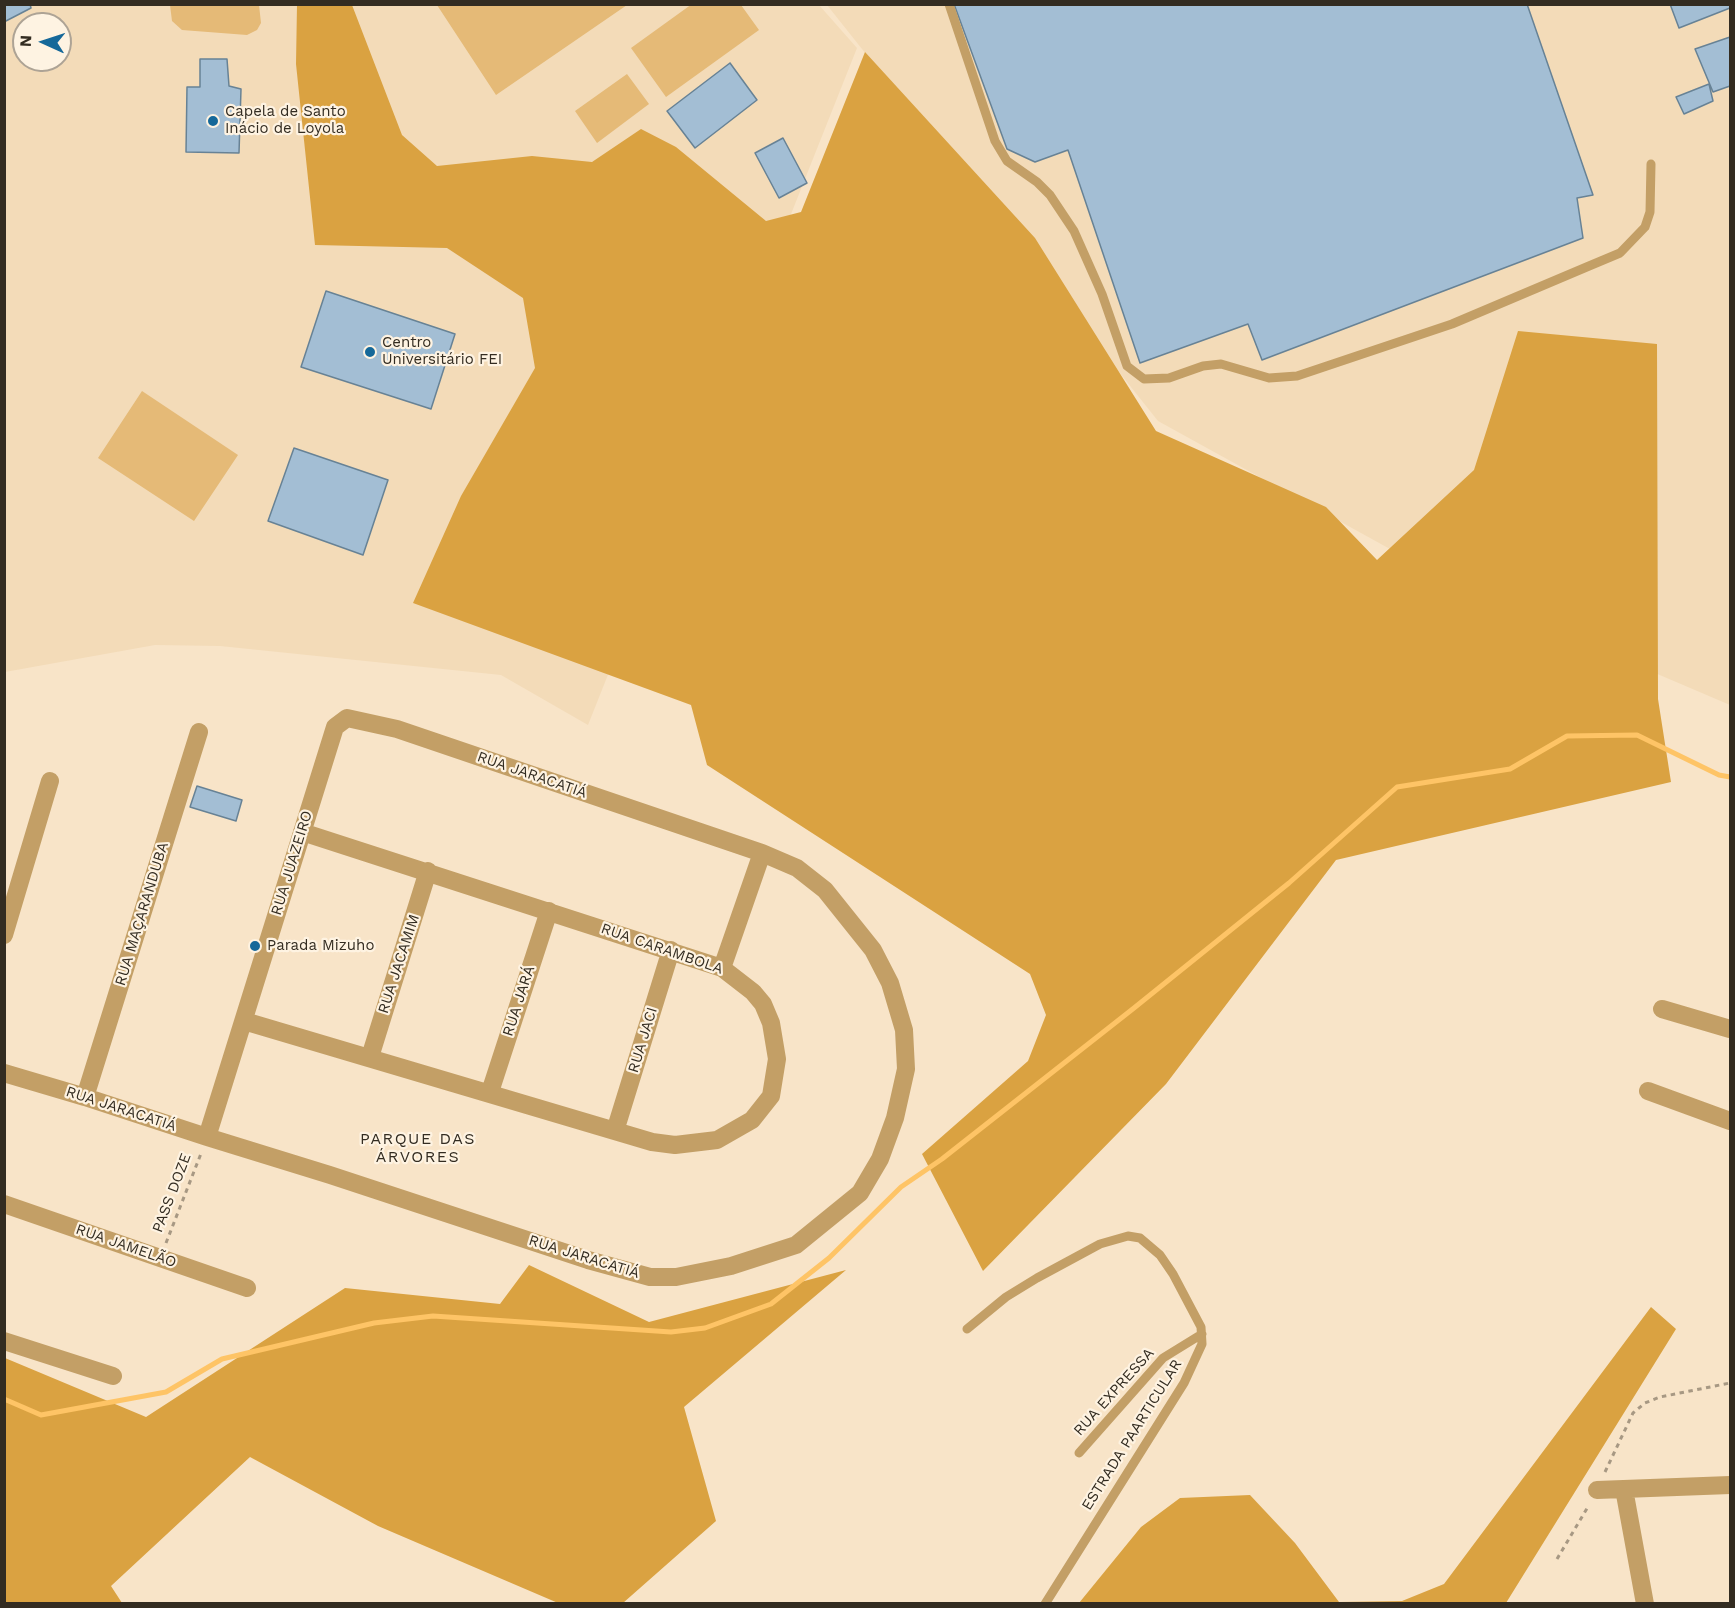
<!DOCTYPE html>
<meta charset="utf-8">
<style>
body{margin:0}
#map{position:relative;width:1735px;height:1608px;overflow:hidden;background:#f8e4c8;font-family:"Work Sans",sans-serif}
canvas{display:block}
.frame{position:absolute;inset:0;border:6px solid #332c21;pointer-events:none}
.north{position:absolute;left:12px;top:12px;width:60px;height:60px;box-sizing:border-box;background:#fef3e2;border:2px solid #ada395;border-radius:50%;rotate:273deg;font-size:16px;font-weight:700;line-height:24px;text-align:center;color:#332c21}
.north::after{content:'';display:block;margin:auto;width:21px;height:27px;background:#156899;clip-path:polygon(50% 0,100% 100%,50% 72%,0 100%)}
</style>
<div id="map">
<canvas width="1735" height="1608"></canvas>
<div class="frame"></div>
<div class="north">N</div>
</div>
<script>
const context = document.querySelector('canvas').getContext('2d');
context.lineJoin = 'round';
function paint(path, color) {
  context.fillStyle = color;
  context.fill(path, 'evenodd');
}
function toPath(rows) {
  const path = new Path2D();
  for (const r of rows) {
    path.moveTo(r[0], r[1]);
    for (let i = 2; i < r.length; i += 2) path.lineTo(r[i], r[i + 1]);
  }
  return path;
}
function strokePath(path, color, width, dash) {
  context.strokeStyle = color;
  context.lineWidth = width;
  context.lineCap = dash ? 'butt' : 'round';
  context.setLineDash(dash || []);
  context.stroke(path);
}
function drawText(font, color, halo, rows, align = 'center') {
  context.font = font + ' "Work Sans",sans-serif';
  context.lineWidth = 4.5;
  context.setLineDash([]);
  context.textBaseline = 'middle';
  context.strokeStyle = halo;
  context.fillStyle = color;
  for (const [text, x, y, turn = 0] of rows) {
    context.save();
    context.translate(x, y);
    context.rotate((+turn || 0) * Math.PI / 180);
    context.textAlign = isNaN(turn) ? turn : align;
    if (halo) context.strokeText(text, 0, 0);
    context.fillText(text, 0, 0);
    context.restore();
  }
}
paint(toPath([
 [5,5,819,5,857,48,588,725,501,675,220,646,155,645,5,672],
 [24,24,60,24,60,60,24,60],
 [827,5,1730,5,1730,705,1477,597,1158,421]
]), '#f3dbb8');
paint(toPath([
 [692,4,741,5,759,30,666,97,631,48],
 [170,5,259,5,261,23,257,30,247,35,182,30,172,21],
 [437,5,627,5,496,95],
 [627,74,649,104,597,143,575,111],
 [142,391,238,455,194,521,98,458]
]), '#e5ba77');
paint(toPath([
 [297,5,352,5,402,135,437,166,532,156,592,162,641,129,676,147,766,221,801,212,865,52,1035,238,1156,431,1326,507,1377,560,1474,470,1518,331,1657,344,1658,699,1671,782,1336,860,1166,1084,983,1271,922,1154,1028,1061,1046,1015,1030,974,707,765,691,705,413,603,461,496,535,368,523,298,447,248,315,245,296,64],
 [529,1265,649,1322,846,1270,684,1407,716,1521,623,1603,558,1603,378,1526,250,1457,111,1586,122,1603,5,1603,5,1358,146,1417,345,1288,500,1304],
 [1651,1307,1676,1329,1506,1603,1079,1603,1141,1527,1180,1498,1250,1495,1295,1543,1339,1602,1402,1601,1444,1584]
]), '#daa241');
strokePath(toPath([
 [4,1399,41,1415,166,1392,222,1359,374,1323,433,1316,671,1332,705,1328,771,1304,829,1258,901,1187,942,1159,1134,1008,1289,883,1397,787,1510,769,1567,736,1637,735,1719,775,1730,777]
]), '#fec466', 5);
const building = toPath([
 [4,4,30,4,31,8,4,22,4,4],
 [954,4,1527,4,1593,195,1577,198,1583,238,1262,360,1248,324,1140,363,1068,150,1035,162,1007,149,954,4],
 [1670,4,1730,4,1730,8,1679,28,1670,4],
 [1730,37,1730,86,1713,92,1695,49,1730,37],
 [200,59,227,59,229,86,241,89,239,153,186,152,187,87,200,87,200,59],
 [730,63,757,100,695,148,667,111,730,63],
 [1709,84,1713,101,1684,114,1676,97,1709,84],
 [783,138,807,183,779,198,755,153,783,138],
 [326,291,455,334,431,409,301,367,326,291],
 [294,448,388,480,363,555,268,521,294,448],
 [197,786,242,800,236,821,190,807,197,786]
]);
paint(building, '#a3bed4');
strokePath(building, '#678295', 1.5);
strokePath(toPath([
 [166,1243,202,1151],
 [1605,1472,1633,1413,1645,1403,1660,1397,1730,1383],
 [1557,1559,1589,1505]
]), '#a79883', 3, [4.5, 4.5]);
strokePath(toPath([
 [949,4,995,141,1007,161,1037,182,1050,195,1074,231,1102,294,1127,366,1144,379,1169,378,1203,366,1221,364,1269,378,1297,376,1452,324,1589,266,1620,253,1645,227,1650,212,1651,164],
 [967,1329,1006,1297,1037,1278,1100,1244,1128,1236,1140,1238,1160,1255,1173,1274,1201,1327,1202,1344,1184,1383,1045,1604],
 [1079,1453,1163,1358,1202,1334]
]), '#c39f66', 9);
strokePath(toPath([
 [4,935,50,781],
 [722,968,762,853],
 [1662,1009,1730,1029],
 [244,1021,652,1142,675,1145,717,1140,752,1120,771,1096,777,1059,771,1023,763,1004,753,992,722,968,302,832],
 [370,1057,428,871],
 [4,1073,85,1097,207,1137,330,1175,588,1260,650,1277,676,1277,731,1266,796,1245,860,1193,880,1159,895,1118,906,1069,904,1030,890,983,873,950,825,890,797,868,762,853,397,729,347,718,335,727,207,1137],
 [1648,1091,1730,1121],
 [490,1092,549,911],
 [85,1097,199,732],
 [615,1131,671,950],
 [4,1204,247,1288],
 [4,1341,113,1376],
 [1624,1489,1645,1604],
 [1597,1490,1730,1485]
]), '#c39f66', 18);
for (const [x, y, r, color] of [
 [213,121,6,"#156899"],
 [370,352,6,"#156899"],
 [255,946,6,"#156899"]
]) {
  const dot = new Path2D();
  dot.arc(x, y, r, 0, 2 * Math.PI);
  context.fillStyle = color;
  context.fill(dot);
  strokePath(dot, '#fef3e2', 2);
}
drawText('15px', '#332c21', '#fef3e2', [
 ["Capela de Santo",225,112],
 ["Inácio de Loyola",225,129],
 ["Centro",382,343],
 ["Universitário FEI",382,360],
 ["Parada Mizuho",267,946]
], 'left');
drawText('15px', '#332c21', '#fef3e2', [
 ["RUA JARACATIÁ",532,775,19],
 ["RUA JUAZEIRO",292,863,-73],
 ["RUA MAÇARANDUBA",142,914,-73],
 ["RUA CARAMBOLA",662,949,19],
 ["RUA JACAMIM",399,964,-72],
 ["RUA JARÁ",519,1001,-72],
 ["RUA JACI",643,1040,-73],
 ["RUA JARACATIÁ",121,1109,18],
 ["PASS DOZE",172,1193,-69],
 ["RUA JAMELÃO",126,1246,19],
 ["RUA JARACATIÁ",584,1257,17],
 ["RUA EXPRESSA",1114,1392,-48],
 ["ESTRADA PAARTICULAR",1132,1435,-58]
]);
context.letterSpacing = '1.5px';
drawText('16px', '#332c21', '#fef3e2', [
 ["PARQUE DAS",418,1139],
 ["ÁRVORES",418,1157]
]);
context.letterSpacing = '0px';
</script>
